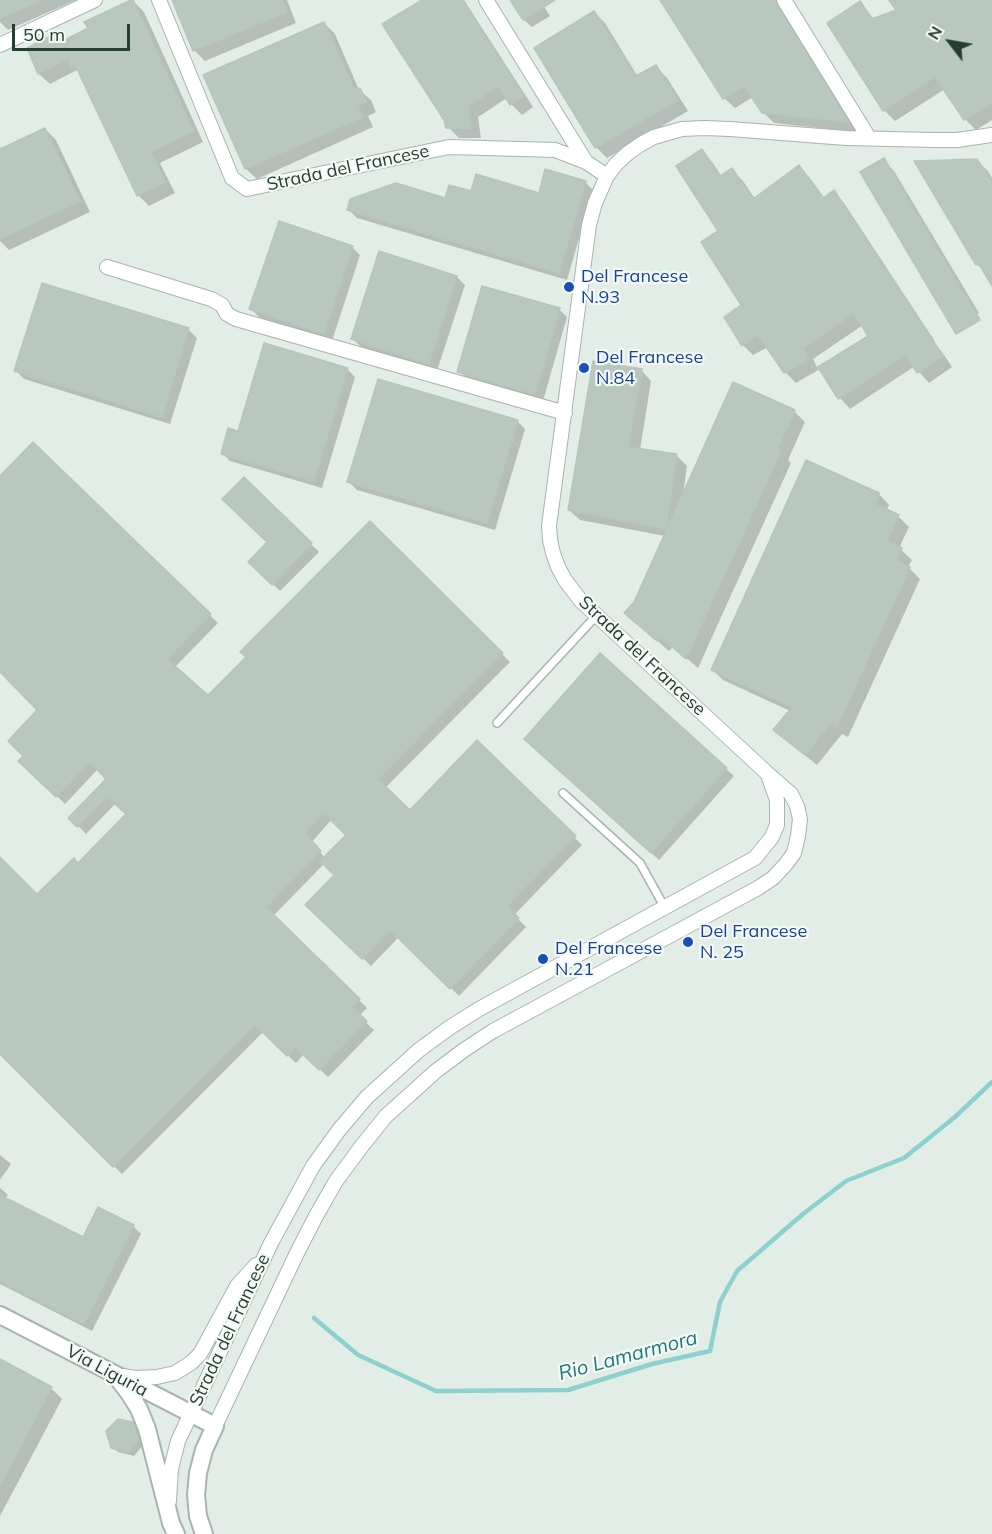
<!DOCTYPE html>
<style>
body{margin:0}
#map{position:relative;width:992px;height:1534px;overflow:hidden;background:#e3ede7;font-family:Mulish,sans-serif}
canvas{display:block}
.north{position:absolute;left:920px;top:12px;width:60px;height:60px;-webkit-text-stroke:4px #f4f9f6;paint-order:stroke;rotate:301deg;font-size:16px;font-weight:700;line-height:24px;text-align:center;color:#233e32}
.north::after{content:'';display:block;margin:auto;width:21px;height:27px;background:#233e32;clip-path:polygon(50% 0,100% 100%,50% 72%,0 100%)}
.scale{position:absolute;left:12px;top:24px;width:118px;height:27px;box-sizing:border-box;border:3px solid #233e32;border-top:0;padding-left:8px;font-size:18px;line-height:21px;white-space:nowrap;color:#233e32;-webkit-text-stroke:4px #f4f9f6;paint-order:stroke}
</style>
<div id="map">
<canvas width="992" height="1534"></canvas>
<div class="north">N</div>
<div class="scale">50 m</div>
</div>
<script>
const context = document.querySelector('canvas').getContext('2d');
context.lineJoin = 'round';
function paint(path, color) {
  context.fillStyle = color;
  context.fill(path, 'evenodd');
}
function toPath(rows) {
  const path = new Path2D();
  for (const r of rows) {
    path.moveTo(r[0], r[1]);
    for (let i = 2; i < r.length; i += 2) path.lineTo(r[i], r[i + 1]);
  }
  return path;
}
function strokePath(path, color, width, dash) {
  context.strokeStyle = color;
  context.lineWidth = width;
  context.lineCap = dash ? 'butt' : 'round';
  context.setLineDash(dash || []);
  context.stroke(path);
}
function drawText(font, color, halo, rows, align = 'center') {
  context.font = font + ' Mulish,sans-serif';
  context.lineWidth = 4.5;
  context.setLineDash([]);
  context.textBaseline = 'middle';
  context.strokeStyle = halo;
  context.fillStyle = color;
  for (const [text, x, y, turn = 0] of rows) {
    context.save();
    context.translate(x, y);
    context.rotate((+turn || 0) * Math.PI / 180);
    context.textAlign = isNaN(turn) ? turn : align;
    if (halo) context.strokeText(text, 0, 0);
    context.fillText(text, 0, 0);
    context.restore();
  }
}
paint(toPath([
 [0,0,76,0,8,30,0,22],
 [174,0,287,0,296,23,205,61,194,50],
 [425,0,464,0,533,107,522,115,511,104,507,98,478,117,481,138,459,138,448,127],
 [511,0,540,0,550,16,532,27,524,20],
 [662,0,777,0,857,132,774,123,763,112,753,97,735,108,724,98],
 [891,0,992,0,992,120,976,130,965,119,945,89,895,121,884,110,860,3,875,20,898,11],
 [133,1,144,12,203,142,160,163,175,193,149,206,138,195,81,74,77,70,50,84,39,74,58,34,65,41,90,29],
 [594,12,605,23,638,77,656,67,667,78,688,111,607,158,596,147],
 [324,23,335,34,359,90,371,100,376,112,368,116,373,127,257,179,246,169],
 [45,129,56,140,90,212,9,250,0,241,0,151],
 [701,151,712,162,722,177,732,170,743,181,755,199,799,167,810,178,825,199,834,192,844,203,934,340,936,346,942,352,952,367,929,383,919,372,915,366,850,409,840,398,820,369,796,383,785,372,768,347,753,355,743,345,743,306,720,232],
 [863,325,870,336,818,369,813,359],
 [883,160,894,171,979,313,957,326],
 [976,160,988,171,992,178,992,283,987,274,977,264],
 [585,182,593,190,567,280,357,218,349,210,446,200,472,193,540,195],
 [352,247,360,255,332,341,259,317,251,309],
 [457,277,465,285,437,371,361,347,353,339],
 [43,284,189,330,197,338,170,424,24,379,16,371],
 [559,309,567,317,543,401,467,379,459,371],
 [347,369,355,377,322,488,230,461,222,453,239,433],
 [641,370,651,381,640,450,677,456,687,466,683,495,734,384,794,411,805,422,788,460,791,463,698,668,673,647,669,651,637,623,635,603,665,536,580,520,569,510],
 [517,421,525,429,495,530,357,490,349,482],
 [33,444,218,623,174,668,208,697,248,657,370,523,510,662,385,788,410,812,477,742,582,845,514,915,526,927,459,996,399,937,371,966,315,913,336,875,325,863,273,916,367,1008,359,1016,374,1030,328,1077,304,1054,296,1063,263,1032,122,1174,0,1052,0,859,37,896,78,865,127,814,116,803,86,834,70,818,109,779,98,769,65,804,20,761,25,756,40,710,0,670,0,478],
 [332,819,348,835,325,858,312,842],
 [244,479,319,552,280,591,250,562,269,543],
 [879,494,889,505,886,511,898,516,909,527,899,548,912,560,908,567,920,579,848,737,842,734,817,765,786,740,775,729,790,711,723,680,713,670],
 [534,747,726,769,734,776,659,860],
 [0,1155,11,1164,0,1180],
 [0,1188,8,1195,0,1205],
 [0,1215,83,1239,133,1226,141,1234,92,1331,0,1284],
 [0,1363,51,1388,62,1399,0,1516],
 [132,1423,137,1428,143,1445,134,1456,118,1452,112,1447]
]), '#0003');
strokePath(toPath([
 [314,1318,358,1355,436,1391,568,1390,652,1364,710,1351,720,1302,737,1271,803,1214,846,1181,904,1158,955,1117,992,1082]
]), '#8dd1cf', 4.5);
const building = toPath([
 [0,0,41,0,0,18,0,0],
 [131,0,133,0,193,131,151,152,165,182,137,196,75,65,71,67,68,59,38,74,27,48,59,32,63,41,88,28,84,22,131,0],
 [172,0,282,0,287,12,193,51,172,0],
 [422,0,462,0,524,96,510,105,498,86,468,106,471,128,446,128,444,120,382,24,422,0],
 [510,0,555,0,523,20,510,0],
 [660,0,774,0,849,122,762,113,744,86,723,99,660,0],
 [889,0,992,0,992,103,964,120,935,77,883,111,827,23,860,1,872,19,896,10,889,0],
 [594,11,636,76,656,65,678,100,595,148,534,48,594,11],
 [324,22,355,90,360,88,366,101,358,105,363,117,245,169,203,75,324,22],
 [45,128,80,201,0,239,0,149,45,128],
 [702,149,720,176,732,168,753,199,799,165,823,198,834,190,943,356,917,373,906,354,838,399,818,367,868,336,854,313,803,348,809,359,784,373,758,335,742,346,724,317,741,305,701,242,718,231,676,166,702,149],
 [884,158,980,320,956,334,860,172,884,158],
 [977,159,992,182,992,286,979,264,976,265,914,161,977,159],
 [545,169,586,181,559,273,347,210,350,199,396,183,445,198,449,185,471,191,476,174,539,193,545,169],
 [279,221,353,246,324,334,249,309,279,221],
 [379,251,457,276,429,364,351,339,379,251],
 [42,283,189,328,162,417,14,371,42,283],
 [482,286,560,308,535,394,457,372,482,286],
 [264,343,348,368,314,481,221,454,228,428,238,431,264,343],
 [593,361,642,369,628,447,677,454,666,529,568,510,593,361],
 [378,379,518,420,487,523,347,482,378,379],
 [733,382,795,410,778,448,781,451,686,659,661,637,657,641,624,613,634,602,733,382],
 [33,442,211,614,167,659,208,695,246,657,240,652,370,521,503,653,378,779,410,810,477,740,576,836,507,906,519,918,450,989,390,930,362,959,305,905,334,875,320,861,346,835,323,813,305,833,321,851,266,907,360,999,352,1007,367,1021,319,1070,295,1047,287,1056,255,1025,113,1167,0,1054,0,857,37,894,74,858,78,863,126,814,107,797,77,827,68,818,106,779,90,762,56,797,18,761,23,756,8,741,37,710,0,672,0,476,33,442],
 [806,460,879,493,875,504,899,515,887,541,902,548,896,560,910,567,837,727,830,724,805,755,773,730,792,707,711,670,806,460],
 [244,477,312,543,272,585,248,562,267,542,222,499,244,477],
 [600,653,727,768,651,853,524,739,600,653],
 [0,1195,83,1237,98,1207,134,1225,84,1324,0,1282,0,1195],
 [0,1359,52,1387,0,1486,0,1359],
 [118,1419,133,1422,137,1432,139,1440,128,1452,111,1448,106,1431,118,1419]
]);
paint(building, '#b9c8bf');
strokePath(building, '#b6c6bc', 1.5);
const service = toPath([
 [497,723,597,615],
 [563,793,640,863,665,908]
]);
const minor = toPath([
 [159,0,232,178,247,189,449,147,555,150,586,162,607,176],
 [486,0,586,162],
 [784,0,869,138],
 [0,45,95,0],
 [107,267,211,299,222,305,227,314,236,319,565,413],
 [123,1376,135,1378,157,1377,175,1373,191,1363,200,1354,237,1286,256,1265],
 [215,1426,296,1255,316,1216,336,1181,361,1147,386,1116,436,1071,464,1050,493,1031,758,888,773,878,786,864,794,853,798,836,800,819,797,806,791,794,767,773,581,601,565,580,558,567,553,553,550,540,549,526,589,225,595,203,607,176,616,164,628,153,641,144,654,137,682,129,704,128,730,129,846,138,935,140,957,140,992,135],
 [169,1501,171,1469,178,1441,271,1243,313,1166,339,1130,367,1097,419,1050,449,1028,479,1009,755,858,772,837,777,825,777,800,768,775]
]);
const tertiary = toPath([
 [0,1315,215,1426,204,1450,198,1473,196,1495,198,1516,204,1534],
 [119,1380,129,1393,139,1409,147,1429,171,1523,176,1534]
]);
strokePath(service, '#a6b5ad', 10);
strokePath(minor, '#a6b5ad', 16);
strokePath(tertiary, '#a6b5ad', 20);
strokePath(service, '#fff', 7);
strokePath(minor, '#fff', 14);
strokePath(tertiary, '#fff', 16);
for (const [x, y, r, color] of [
 [569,287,6,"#1a4fb4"],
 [584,368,6,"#1a4fb4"],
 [688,942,6,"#1a4fb4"],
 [543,959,6,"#1a4fb4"]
]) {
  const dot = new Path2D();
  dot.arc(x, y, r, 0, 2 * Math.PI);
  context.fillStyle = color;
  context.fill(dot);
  strokePath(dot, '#f4f9f6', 2);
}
drawText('18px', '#233e32', '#f4f9f6', [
 ["Strada del Francese",348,168,-12],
 ["Strada del Francese",642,656,43],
 ["Strada del Francese",230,1330,-65],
 ["Via Liguria",107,1371,28]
]);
drawText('18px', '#164399', '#f4f9f6', [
 ["Del Francese",581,277],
 ["N.93",581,298],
 ["Del Francese",596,358],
 ["N.84",596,379],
 ["Del Francese",700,932],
 ["N. 25",700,953],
 ["Del Francese",555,949],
 ["N.21",555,970]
], 'left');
drawText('italic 20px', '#1e7978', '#f4f9f6', [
 ["Rio Lamarmora",628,1356,-15]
]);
</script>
